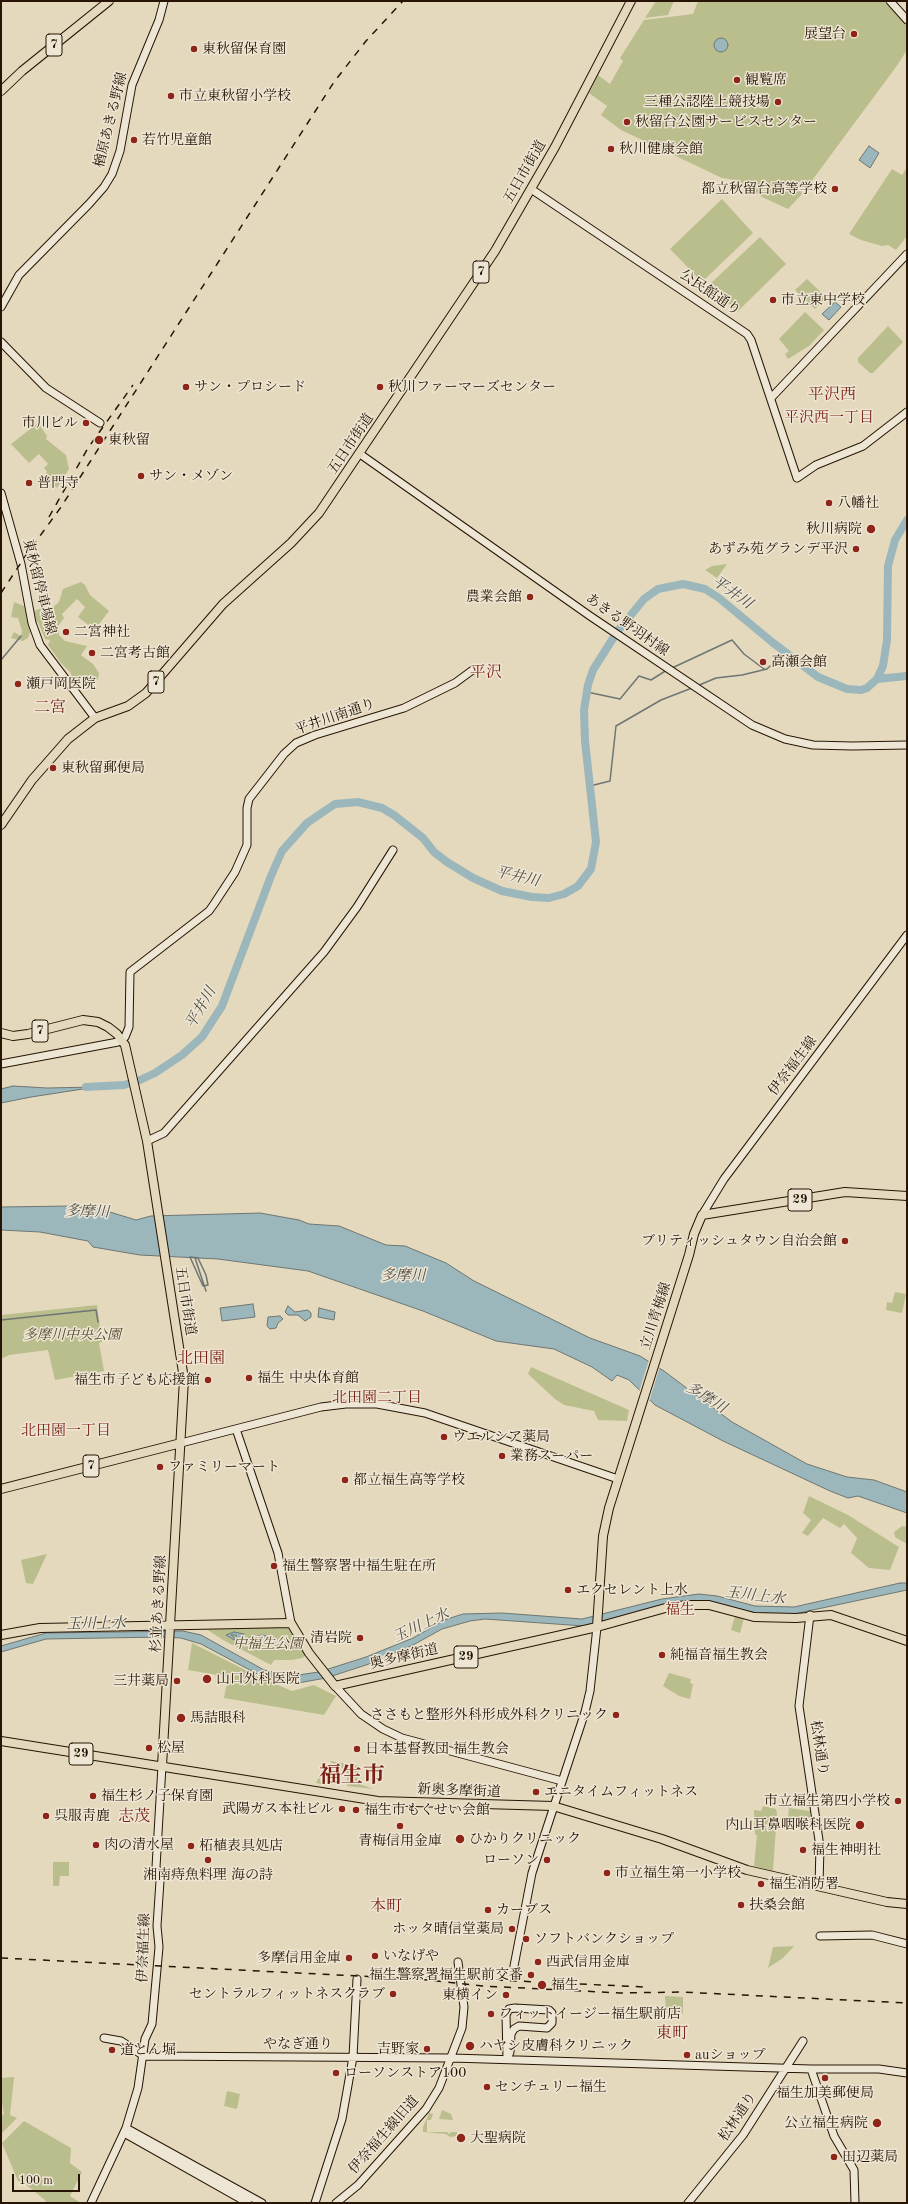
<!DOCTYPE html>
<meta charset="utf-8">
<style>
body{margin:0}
#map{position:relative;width:908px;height:2204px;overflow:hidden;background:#e5d9bd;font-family:"Old Standard TT",serif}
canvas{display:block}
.frame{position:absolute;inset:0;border:2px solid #271404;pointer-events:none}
.scale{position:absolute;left:12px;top:2174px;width:68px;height:18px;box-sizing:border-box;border:2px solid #271404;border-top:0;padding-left:5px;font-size:12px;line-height:14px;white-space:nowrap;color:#271404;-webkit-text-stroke:3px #eee6d4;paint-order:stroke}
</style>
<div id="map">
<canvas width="908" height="2204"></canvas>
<div class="frame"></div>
<div class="scale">100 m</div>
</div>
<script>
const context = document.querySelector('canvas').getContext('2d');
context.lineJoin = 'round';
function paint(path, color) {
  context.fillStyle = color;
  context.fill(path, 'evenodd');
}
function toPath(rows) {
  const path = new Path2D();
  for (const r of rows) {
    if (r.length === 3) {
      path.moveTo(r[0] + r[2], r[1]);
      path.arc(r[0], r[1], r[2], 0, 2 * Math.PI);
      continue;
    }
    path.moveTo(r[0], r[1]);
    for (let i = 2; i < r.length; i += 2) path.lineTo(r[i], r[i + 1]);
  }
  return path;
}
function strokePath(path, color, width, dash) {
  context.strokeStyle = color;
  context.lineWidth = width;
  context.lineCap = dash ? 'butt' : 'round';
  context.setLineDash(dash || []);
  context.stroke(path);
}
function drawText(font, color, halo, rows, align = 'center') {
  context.font = font + ' "Old Standard TT","Noto Serif JP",serif';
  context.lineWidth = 3;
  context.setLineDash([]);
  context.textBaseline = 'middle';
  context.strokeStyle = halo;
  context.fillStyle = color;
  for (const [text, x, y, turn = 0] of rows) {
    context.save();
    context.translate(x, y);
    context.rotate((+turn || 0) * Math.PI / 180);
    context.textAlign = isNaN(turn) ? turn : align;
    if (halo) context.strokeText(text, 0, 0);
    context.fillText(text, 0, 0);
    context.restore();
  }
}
paint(toPath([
 [656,1,674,1,668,15,645,18],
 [698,1,884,1,907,25,907,50,896,67,802,194,788,209,762,197,753,190,735,180,722,178,621,130,601,115,607,106,589,93,598,75,610,84,623,61,620,58,644,20,693,14],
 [907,167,907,236,896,250,888,245,882,246,861,240,849,234,892,169,902,175],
 [722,199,753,233,702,282,670,249],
 [760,237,786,264,737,312,710,284],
 [807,279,826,297,815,309,795,290],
 [805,312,824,330,809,346,788,359,785,354,789,351,779,339],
 [888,326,903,342,873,373,870,373,858,362,858,358],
 [38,423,47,436,46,439,66,455,69,469,57,488,45,475,47,472,44,468,48,464,39,454,29,463,11,444],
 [727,564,717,578,705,570,712,566],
 [81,582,85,585,90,595,109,611,96,628,91,627,78,617,85,607,77,599,62,614,64,618,58,626,59,635,65,641,87,646,81,655,93,664,99,673,98,679,90,685,82,679,76,682,74,680,70,672,61,663,48,645,50,640,45,639,38,622,30,623,32,627,28,638,23,641,11,638,14,632,21,636,22,631,18,618,11,617,14,602,24,606,28,613,42,608,52,608,59,602,63,589],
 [895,1292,906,1294,902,1313,886,1310,887,1302,892,1303],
 [97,1305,102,1342,99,1343,104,1371,55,1380,48,1350,9,1355,1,1359,1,1315],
 [531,1367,629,1410,627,1421,598,1420,594,1411,564,1405,555,1399,528,1374],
 [809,1496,848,1515,899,1547,890,1570,869,1568,851,1553,857,1538,844,1524,840,1528,823,1518,808,1536,802,1533,811,1520,803,1513],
 [902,1526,907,1527,907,1544,895,1537,894,1532],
 [47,1554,33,1584,26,1583,21,1560],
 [735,1616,744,1618,740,1633,731,1630],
 [288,1626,292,1628,308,1654,302,1658,292,1660,274,1660,271,1665,223,1640,206,1629],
 [192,1643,259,1677,292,1691,314,1685,336,1696,324,1715,224,1698,228,1677,188,1670],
 [669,1673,691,1679,690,1683,693,1684,690,1699,679,1696,663,1686],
 [330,1761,359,1766,357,1783,373,1789,347,1786,347,1773,340,1766,325,1766,320,1779,321,1784,316,1783,326,1764,332,1764],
 [763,1806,776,1809,777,1813,773,1871,754,1866,757,1835,755,1835,754,1810,761,1811],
 [789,1808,810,1811,811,1821,788,1819],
 [53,1862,69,1862,69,1876,60,1876,59,1886,53,1886],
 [794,1946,783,1958,768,1968,773,1947],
 [665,1996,683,1997,683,2013,666,2013],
 [14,2077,10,2115,17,2118,1,2134,1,2117,4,2114,1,2097,1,2078],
 [227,2091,240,2094,237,2109,224,2106],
 [442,2110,451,2114,453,2120,439,2119],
 [429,2113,433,2114,431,2120,427,2120,427,2132,447,2132,449,2134,451,2132,457,2132,457,2136,450,2137,446,2134,423,2132,423,2127],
 [24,2121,71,2148,70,2163,82,2172,70,2196,81,2203,45,2203,46,2201,25,2184,18,2181,2,2143]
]), '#babe8d');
const water = toPath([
 [721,45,7],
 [869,146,879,153,870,168,859,160,869,146],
 [835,302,841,307,829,320,822,314,835,302],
 [13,1086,47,1088,96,1087,31,1097,1,1103,1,1089,13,1086],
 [70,1206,100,1209,136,1220,151,1216,260,1213,299,1220,309,1224,339,1226,386,1245,405,1246,446,1263,474,1281,590,1338,640,1356,664,1371,732,1422,807,1464,847,1477,874,1480,907,1492,907,1513,858,1496,848,1498,830,1491,723,1441,655,1405,629,1380,617,1375,612,1381,592,1367,554,1349,496,1341,423,1311,308,1271,218,1259,140,1255,93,1247,88,1241,40,1232,1,1230,1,1207,70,1206],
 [253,1304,255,1317,222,1321,220,1308,253,1304],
 [288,1306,295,1312,308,1310,311,1313,311,1317,305,1321,298,1315,288,1315,285,1312,288,1306],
 [319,1308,335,1312,334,1320,318,1317,319,1308],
 [280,1316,283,1319,278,1323,276,1328,270,1329,267,1326,268,1317,280,1316],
 [900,1583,907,1583,907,1590,794,1614,755,1613,704,1601,675,1604,584,1626,485,1619,470,1621,442,1629,413,1645,369,1664,326,1678,298,1683,288,1683,263,1677,201,1644,181,1638,163,1637,46,1639,1,1652,1,1646,46,1633,183,1631,201,1635,264,1670,291,1676,319,1672,366,1657,413,1638,444,1620,463,1614,502,1613,582,1619,662,1599,699,1594,717,1596,755,1606,794,1607,900,1583],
 [234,1632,244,1634,240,1639,237,1638,236,1635,231,1635,237,1640,262,1635,273,1638,282,1647,270,1640,262,1643,250,1638,238,1642,226,1635,234,1632]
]);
paint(water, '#9bb7bc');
strokePath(water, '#6d7672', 1);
paint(toPath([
 [649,1360,660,1366,649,1402,639,1392]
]), '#e5d9bd');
strokePath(toPath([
 [1,660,21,636],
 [672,668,732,640,744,654,764,669],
 [697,686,716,678,742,675,767,669,770,666],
 [587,692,620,699,639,676,651,680,667,670],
 [590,786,610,781,616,726,661,700,692,688],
 [190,1257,198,1258,206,1275,208,1285,203,1286,190,1257],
 [195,1258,206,1291],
 [1,1320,96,1310,98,1322]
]), '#6d7672', 1.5);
strokePath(toPath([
 [877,679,907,676],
 [86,1087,124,1085,140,1080,155,1073,182,1055,202,1037,222,1006,271,876,282,851,307,823,335,804,358,802,382,808,394,815,423,838,434,852,447,862,473,878,502,891,532,897,549,898,564,894,578,886,591,869,596,842,585,741,584,710,588,685,593,670,617,632,644,599,658,589,683,584,705,589,719,598,772,642,818,677,847,689,861,690,867,688,877,679,883,666,887,640,888,566,895,540,907,520]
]), '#9bb7bc', 8);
const secondary = toPath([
 [890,1,907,20],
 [531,189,747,334,751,340,797,478],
 [1,307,19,275,89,204,104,187,112,174,120,151,132,85,159,20,164,1],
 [1,342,46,388,100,423],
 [771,398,907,254],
 [360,454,590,616,752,725,785,739,813,745,852,746,907,745],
 [797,478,816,465,863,446,907,412],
 [1,493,21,564,32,623,40,645,95,718],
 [1,1064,118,1042,125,1037,129,1027,130,972,209,911,214,904,235,872,247,845,247,808,249,799,284,754,296,743,315,735,404,708,455,683,474,669],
 [147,1141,164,1133,324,952,357,907,393,850],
 [702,1215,724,1179,907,935],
 [236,1429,278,1553,291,1623],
 [181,1443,321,1407,346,1404,377,1404,425,1413,618,1479],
 [810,1615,799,1706,820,1847,819,1885],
 [335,1686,361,1714,383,1729,402,1738,562,1781],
 [820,1936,872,1935,907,1944],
 [514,1966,532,1873,585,1712,590,1691,597,1627],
 [515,2008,549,2010,552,2013,552,2023,547,2028,519,2026,514,2029,511,2034,510,2052,507,2059,506,2015,509,2009,515,2008],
 [104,2038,121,2041,144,2056,452,2058,811,2069,879,2069,907,2073],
 [811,2069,834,2136,854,2170,855,2203],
 [126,2128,262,2203],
 [124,2133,248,2203],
 [91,2203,126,2128,138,2088,145,2039,152,2024,159,1947,157,1926,160,1881,156,1867,162,1766],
 [315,2203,342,2119,347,2091,353,2057,357,1979],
 [336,2203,358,2185,426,2109,439,2088,462,2028,464,2007,458,1962],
 [688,2203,743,2135,803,2041]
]);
const primary = toPath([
 [1,91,22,71,109,1],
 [1,825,32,780,68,739,95,718,128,706,146,693,223,604,291,543,319,513,495,251,555,147,631,1],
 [1,1033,13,1036,28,1034,83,1020,98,1022,108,1027,117,1034,125,1045,147,1141,184,1379,162,1766],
 [1,1489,181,1443],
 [597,1627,603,1536,609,1508,689,1255,694,1234,702,1215,845,1192,907,1196],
 [1,1635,40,1628,291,1623,309,1653,335,1686,597,1627,669,1607,688,1605,709,1605,754,1617,796,1618,831,1615,907,1641],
 [1,1741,378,1801,553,1806,662,1839,747,1870,887,1902,907,1904]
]);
strokePath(secondary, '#271404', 9);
strokePath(primary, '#271404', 10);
strokePath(secondary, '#eee6d4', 7);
strokePath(primary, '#e5d9bd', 8);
strokePath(toPath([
 [49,517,88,448,133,385],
 [32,547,61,507,334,82,366,41,403,1],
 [1,593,34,543],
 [1,1958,418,1979,482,1986,543,1989,620,1993,681,1992,907,2003],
 [454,1978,644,1987]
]), '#271404', 1.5, [7, 7]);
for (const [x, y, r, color] of [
 [854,34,4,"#8f2418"],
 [194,49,4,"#8f2418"],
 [737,80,4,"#8f2418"],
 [171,96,4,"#8f2418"],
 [778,102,4,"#8f2418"],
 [627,122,4,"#8f2418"],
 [134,140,4,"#8f2418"],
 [611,149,4,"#8f2418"],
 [835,189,4,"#8f2418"],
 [773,300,4,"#8f2418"],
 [186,387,4,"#8f2418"],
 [380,387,4,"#8f2418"],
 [86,423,4,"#8f2418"],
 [99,440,5,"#8f2418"],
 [141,476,4,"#8f2418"],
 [29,483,4,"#8f2418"],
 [829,503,4,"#8f2418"],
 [871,529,5,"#8f2418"],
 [856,549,4,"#8f2418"],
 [530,597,4,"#8f2418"],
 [66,632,4,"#8f2418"],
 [92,653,4,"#8f2418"],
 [763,662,4,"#8f2418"],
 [18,684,4,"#8f2418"],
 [53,768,4,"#8f2418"],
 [845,1241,4,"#8f2418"],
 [249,1378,4,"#8f2418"],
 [208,1380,4,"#8f2418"],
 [444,1437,4,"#8f2418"],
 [502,1456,4,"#8f2418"],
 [160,1467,4,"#8f2418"],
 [345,1480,4,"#8f2418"],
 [274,1566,4,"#8f2418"],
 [568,1590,4,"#8f2418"],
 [360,1638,4,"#8f2418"],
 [662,1655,4,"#8f2418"],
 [207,1679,5,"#8f2418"],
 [177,1681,4,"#8f2418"],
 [616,1715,4,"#8f2418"],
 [181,1718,5,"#8f2418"],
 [149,1748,4,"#8f2418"],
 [357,1749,4,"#8f2418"],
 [536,1792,4,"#8f2418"],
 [93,1796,4,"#8f2418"],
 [898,1801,4,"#8f2418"],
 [342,1809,4,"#8f2418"],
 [356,1810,4,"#8f2418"],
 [46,1816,4,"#8f2418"],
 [860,1825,5,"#8f2418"],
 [400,1826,4,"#8f2418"],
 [460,1839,5,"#8f2418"],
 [96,1845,4,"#8f2418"],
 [191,1846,4,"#8f2418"],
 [803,1850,4,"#8f2418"],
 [208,1860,4,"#8f2418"],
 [547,1860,4,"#8f2418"],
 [607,1873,4,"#8f2418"],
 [761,1884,4,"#8f2418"],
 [741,1905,4,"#8f2418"],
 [488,1910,4,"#8f2418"],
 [512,1929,4,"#8f2418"],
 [526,1939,4,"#8f2418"],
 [375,1956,4,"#8f2418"],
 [349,1958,4,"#8f2418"],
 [538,1962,4,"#8f2418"],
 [531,1975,4,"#8f2418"],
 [542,1985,5,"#8f2418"],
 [393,1994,4,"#8f2418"],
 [506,1995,4,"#8f2418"],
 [491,2014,4,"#8f2418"],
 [470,2046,5,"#8f2418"],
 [427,2049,4,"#8f2418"],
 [112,2050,4,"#8f2418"],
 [687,2055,4,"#8f2418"],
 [336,2073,4,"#8f2418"],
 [825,2078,4,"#8f2418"],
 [487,2087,4,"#8f2418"],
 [877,2123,5,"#8f2418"],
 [461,2138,5,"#8f2418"],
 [834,2157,4,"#8f2418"]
]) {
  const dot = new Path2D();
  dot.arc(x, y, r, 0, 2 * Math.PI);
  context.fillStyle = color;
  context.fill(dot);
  strokePath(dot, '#eee6d4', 1.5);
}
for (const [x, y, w] of [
 [54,45,16],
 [481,272,16],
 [156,682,16],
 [40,1031,16],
 [800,1200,24],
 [91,1466,16],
 [466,1657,24],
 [81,1754,24]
]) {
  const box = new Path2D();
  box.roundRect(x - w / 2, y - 11, w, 22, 3);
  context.fillStyle = '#eee6d4';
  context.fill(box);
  strokePath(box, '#271404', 1);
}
drawText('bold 13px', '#271404', null, [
 ["7",54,45],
 ["7",481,272],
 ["7",156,682],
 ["7",40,1031],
 ["29",800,1200],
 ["7",91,1466],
 ["29",466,1657],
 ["29",81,1754]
]);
drawText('14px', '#271404', '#eee6d4', [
 ["展望台",846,34,"right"],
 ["東秋留保育園",202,49],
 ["観覧席",745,80],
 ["市立東秋留小学校",179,96],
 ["三種公認陸上競技場",770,102,"right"],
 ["秋留台公園サービスセンター",635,122],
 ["若竹児童館",142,140],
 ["秋川健康会館",619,149],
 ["都立秋留台高等学校",827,189,"right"],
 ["市立東中学校",781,300],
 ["サン・プロシード",194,387],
 ["秋川ファーマーズセンター",388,387],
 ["市川ビル",78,423,"right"],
 ["東秋留",108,440],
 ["サン・メゾン",149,476],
 ["普門寺",37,483],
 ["八幡社",837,503],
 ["秋川病院",862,529,"right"],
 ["あずみ苑グランデ平沢",848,549,"right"],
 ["農業会館",522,597,"right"],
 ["二宮神社",74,632],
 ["二宮考古館",100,653],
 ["高瀬会館",771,662],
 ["瀬戸岡医院",26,684],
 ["東秋留郵便局",61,768],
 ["ブリティッシュタウン自治会館",837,1241,"right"],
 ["福生 中央体育館",257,1378],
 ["福生市子ども応援館",200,1380,"right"],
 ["ウエルシア薬局",452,1437],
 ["業務スーパー",510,1456],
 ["ファミリーマート",168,1467],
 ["都立福生高等学校",353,1480],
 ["福生警察署中福生駐在所",282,1566],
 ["エクセレント上水",576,1590],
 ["清岩院",352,1638,"right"],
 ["純福音福生教会",670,1655],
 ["山口外科医院",216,1679],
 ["三井薬局",169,1681,"right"],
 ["ささもと整形外科形成外科クリニック",608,1715,"right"],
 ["馬詰眼科",190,1718],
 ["松屋",157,1748],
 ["日本基督教団 福生教会",365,1749],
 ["エニタイムフィットネス",544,1792],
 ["福生杉ノ子保育園",101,1796],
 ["市立福生第四小学校",890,1801,"right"],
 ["武陽ガス本社ビル",334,1809,"right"],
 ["福生市もくせい会館",364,1810],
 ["呉服靑鹿",54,1816],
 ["内山耳鼻咽喉科医院",851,1825,"right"],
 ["ひかりクリニック",469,1839],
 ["青梅信用金庫",400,1841,"center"],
 ["肉の清水屋",104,1845],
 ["柘植表具処店",199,1846],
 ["福生神明社",811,1850],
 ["ローソン",539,1860,"right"],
 ["市立福生第一小学校",615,1873],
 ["湘南痔魚料理 海の詩",208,1875,"center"],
 ["福生消防署",769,1884],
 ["扶桑会館",749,1905],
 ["カーブス",496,1910],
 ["ホッタ晴信堂薬局",504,1929,"right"],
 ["ソフトバンクショップ",534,1939],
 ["いなげや",383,1956],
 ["多摩信用金庫",341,1958,"right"],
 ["西武信用金庫",546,1962],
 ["福生警察署福生駅前交番",523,1975,"right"],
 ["福生",551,1985],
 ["セントラルフィットネスクラブ",385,1994,"right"],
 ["東横イン",498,1995,"right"],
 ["フィットイージー福生駅前店",499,2014],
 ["ハヤシ皮膚科クリニック",479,2046],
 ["吉野家",419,2049,"right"],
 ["道とん堀",120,2050],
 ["auショップ",695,2055],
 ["ローソンストア100",344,2073],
 ["センチュリー福生",495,2087],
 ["福生加美郵便局",825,2093,"center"],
 ["公立福生病院",868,2123,"right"],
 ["大聖病院",470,2138],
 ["田辺薬局",842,2157]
], 'left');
drawText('14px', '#271404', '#eee6d4', [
 ["楢原あきる野線",111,120,-76],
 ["五日市街道",525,172,-60],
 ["公民館通り",710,293,34],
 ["五日市街道",351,444,-56],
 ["東秋留停車場線",39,587,76],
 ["あきる野羽村線",627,625,35],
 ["平井川南通り",335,717,-19],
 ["伊奈福生線",793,1066,-53],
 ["五日市街道",185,1301,81],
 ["立川青梅線",656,1316,-72],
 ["杉並あきる野線",159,1604,-87],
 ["奥多摩街道",404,1657,-13],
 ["松林通り",819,1748,81],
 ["新奥多摩街道",459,1791,2],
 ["伊奈福生線",144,1948,-88],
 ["やなぎ通り",298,2044],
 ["松林通り",738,2117,-56],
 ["伊奈福生線旧道",384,2135,-49]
]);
drawText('italic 14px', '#53472d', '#eee6d4', [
 ["多摩川中央公園",72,1335],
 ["中福生公園",268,1644]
]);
drawText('15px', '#7a1f14', '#eee6d4', [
 ["平沢西一丁目",829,418],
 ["北田園二丁目",377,1398],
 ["北田園一丁目",66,1431],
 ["福生",680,1610]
]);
drawText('italic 15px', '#504d44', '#eee6d4', [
 ["平井川",732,593,35],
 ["平井川",517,877,13],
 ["平井川",201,1008,-60],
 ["多摩川",87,1212,2],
 ["多摩川",403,1276],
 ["多摩川",706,1398,32],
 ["玉川上水",755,1596,7],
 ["玉川上水",96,1624,-1],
 ["玉川上水",421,1626,-25]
]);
drawText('16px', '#7a1f14', '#eee6d4', [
 ["平沢西",832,395],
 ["平沢",486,673],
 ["二宮",50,708],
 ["北田園",201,1359],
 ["志茂",134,1817],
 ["本町",386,1907],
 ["東町",672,2034]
]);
drawText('bold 22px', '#7a1f14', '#eee6d4', [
 ["福生市",352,1776]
]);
</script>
